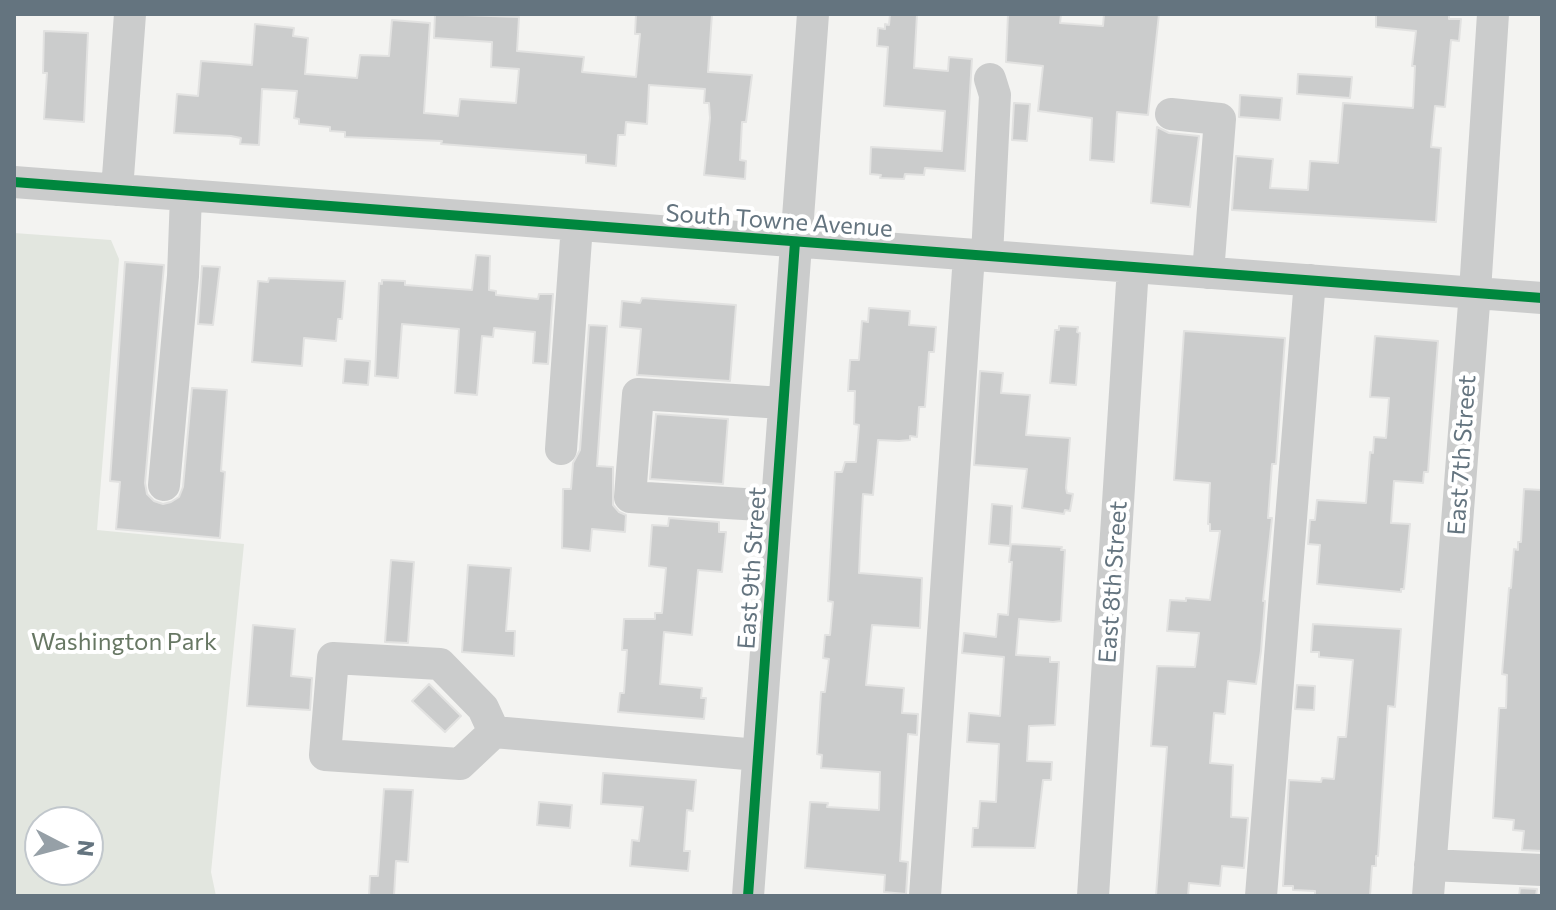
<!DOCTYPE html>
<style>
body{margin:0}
#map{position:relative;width:1556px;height:910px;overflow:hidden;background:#f3f3f1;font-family:Commissioner,sans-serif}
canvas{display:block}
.frame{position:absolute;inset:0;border:16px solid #64747f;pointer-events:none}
.north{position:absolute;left:24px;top:806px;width:80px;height:80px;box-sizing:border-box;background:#fff;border:2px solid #c1c7cc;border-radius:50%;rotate:96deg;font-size:22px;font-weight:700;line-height:32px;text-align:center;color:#64747f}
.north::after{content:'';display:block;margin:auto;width:28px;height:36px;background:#96a0a7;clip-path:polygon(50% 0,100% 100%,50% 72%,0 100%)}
</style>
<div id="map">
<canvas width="1556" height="910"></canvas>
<div class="frame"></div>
<div class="north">N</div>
</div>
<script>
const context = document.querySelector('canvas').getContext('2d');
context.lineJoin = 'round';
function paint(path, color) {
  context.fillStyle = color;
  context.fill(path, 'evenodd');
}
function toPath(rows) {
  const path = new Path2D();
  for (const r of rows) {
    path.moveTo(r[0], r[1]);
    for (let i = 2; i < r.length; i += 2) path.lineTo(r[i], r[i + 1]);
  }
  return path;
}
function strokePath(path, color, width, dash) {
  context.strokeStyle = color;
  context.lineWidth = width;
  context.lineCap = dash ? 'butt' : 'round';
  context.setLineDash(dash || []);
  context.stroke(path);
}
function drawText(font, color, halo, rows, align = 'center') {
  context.font = font + ' Commissioner,sans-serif';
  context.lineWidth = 8;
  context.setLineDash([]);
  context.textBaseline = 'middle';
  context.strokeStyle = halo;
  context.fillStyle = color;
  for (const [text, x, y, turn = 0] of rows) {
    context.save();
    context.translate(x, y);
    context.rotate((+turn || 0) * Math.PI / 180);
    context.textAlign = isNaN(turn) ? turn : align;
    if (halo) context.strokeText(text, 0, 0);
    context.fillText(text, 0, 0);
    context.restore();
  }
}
paint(toPath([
 [14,233,111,240,119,259,97,530,244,544,211,872,216,896,14,896],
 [40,822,88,822,88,870,40,870]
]), '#e2e6df');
const building = toPath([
 [435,14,519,17,517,51,584,57,582,72,636,77,640,34,635,34,636,14,712,14,708,72,752,75,746,122,742,122,740,160,746,161,745,179,704,175,710,118,709,103,704,103,705,89,649,85,647,124,626,122,625,135,618,135,616,166,586,163,586,155,441,144,442,141,345,137,345,132,330,131,330,127,299,124,299,119,294,118,297,91,262,89,259,145,240,144,241,138,231,136,174,133,177,94,198,96,201,61,252,65,255,24,294,28,293,36,308,38,305,74,357,78,360,55,389,56,392,20,430,23,424,113,458,116,460,99,516,103,519,69,491,67,492,42,434,38,435,14],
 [890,14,917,14,914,68,948,71,949,57,972,59,965,171,925,168,924,175,905,174,904,179,880,178,881,175,870,174,871,147,942,151,945,111,884,106,888,47,877,46,878,28,885,29,885,24,889,25,890,14],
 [1008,14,1061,14,1060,23,1103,26,1104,14,1159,14,1148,115,1117,112,1114,162,1090,160,1092,118,1038,111,1043,66,1006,62,1008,14],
 [1376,14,1449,14,1449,19,1461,19,1459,41,1451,40,1445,107,1435,106,1431,147,1441,148,1436,222,1232,210,1236,156,1273,159,1270,188,1308,190,1310,161,1338,163,1343,103,1413,108,1415,66,1412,66,1416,31,1376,27,1376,14],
 [44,31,88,33,84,122,44,119,47,73,43,73,44,31],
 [1298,74,1352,77,1350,98,1297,94,1298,74],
 [1240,95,1282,98,1280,120,1239,117,1240,95],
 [1014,103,1030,104,1027,141,1012,140,1014,103],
 [1157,127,1169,133,1199,136,1190,207,1151,203,1157,127],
 [476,255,490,256,489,290,496,291,496,295,538,299,539,294,553,294,548,364,533,363,535,332,494,328,493,337,482,336,477,395,455,393,459,329,402,324,398,378,375,376,379,283,382,284,382,280,405,281,405,285,472,290,476,255],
 [125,262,164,265,145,483,147,494,154,501,163,504,171,502,179,497,183,487,192,388,227,390,221,471,225,472,220,538,116,529,120,482,110,481,125,262],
 [202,266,220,267,213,325,198,324,202,266],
 [269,278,345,281,342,319,338,319,336,341,304,338,302,366,252,362,258,281,268,282,269,278],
 [642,298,736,305,730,381,637,375,641,329,620,327,622,301,640,303,642,298],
 [869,308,910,311,909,325,936,327,934,352,929,352,925,407,919,407,917,437,910,436,910,440,899,441,878,440,873,495,863,494,861,529,859,573,922,578,920,628,872,625,866,685,904,688,902,713,918,714,917,735,908,734,900,861,908,862,906,894,884,892,885,875,805,868,810,802,828,803,827,807,879,810,880,772,821,768,822,755,817,754,821,692,825,692,829,659,823,658,825,635,830,635,833,602,828,601,835,472,842,472,845,462,856,462,859,425,854,424,855,391,848,391,850,360,859,360,862,321,868,322,869,308],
 [589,325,607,326,597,466,613,467,613,505,619,512,626,515,625,532,592,529,590,551,562,548,563,489,571,489,573,463,580,450,589,325],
 [1059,326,1078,327,1077,332,1080,333,1076,385,1050,383,1055,330,1059,330,1059,326],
 [1184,331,1285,338,1276,464,1272,464,1268,518,1272,518,1263,601,1265,601,1261,651,1256,684,1228,681,1225,714,1214,713,1210,763,1233,765,1231,817,1248,818,1244,868,1222,866,1220,886,1189,883,1188,896,1156,896,1167,747,1151,746,1157,666,1195,667,1199,633,1167,631,1170,600,1186,601,1186,598,1210,600,1220,531,1210,531,1210,524,1208,524,1210,483,1174,480,1184,331],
 [1375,336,1438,341,1428,472,1424,472,1423,483,1394,481,1391,523,1410,524,1404,589,1401,589,1401,592,1317,584,1320,545,1308,544,1310,520,1315,520,1317,500,1366,503,1370,452,1373,453,1374,437,1386,438,1389,398,1370,397,1375,336],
 [345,359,370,361,368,385,343,383,345,359],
 [980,371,1003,373,1001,393,1030,395,1026,435,1070,438,1066,488,1067,493,1073,494,1070,511,1065,510,1064,514,1022,508,1027,469,974,465,980,371],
 [656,414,728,419,723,484,650,479,656,414],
 [1524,489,1542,490,1542,851,1522,850,1524,831,1513,830,1514,820,1493,818,1499,708,1506,708,1507,675,1502,674,1509,588,1511,588,1514,549,1518,550,1518,542,1521,542,1524,489],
 [992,504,1012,506,1010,546,989,544,992,504],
 [669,518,719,522,719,532,726,532,722,572,698,570,692,635,664,632,660,684,702,688,701,698,706,698,704,719,618,712,620,693,624,693,627,650,622,650,624,619,655,619,655,613,662,613,666,568,649,566,652,525,668,526,669,518],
 [1011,544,1062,547,1061,550,1065,550,1061,621,1053,622,1019,619,1016,655,1050,657,1050,662,1059,662,1055,725,1029,726,1027,761,1052,762,1051,780,1043,780,1035,848,972,847,973,828,978,828,980,801,996,802,999,744,967,742,969,713,1000,716,1004,657,962,653,964,633,996,637,998,614,1008,615,1012,562,1009,562,1011,544],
 [391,560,414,562,408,643,385,642,391,560],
 [468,565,511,568,506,631,515,631,514,656,462,652,468,565],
 [1313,624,1401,629,1395,707,1388,706,1378,856,1376,856,1376,866,1372,866,1370,896,1315,895,1315,891,1293,890,1293,886,1283,886,1289,780,1321,782,1322,778,1334,779,1338,737,1346,737,1353,660,1319,657,1319,652,1311,652,1313,624],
 [253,625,295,629,291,676,312,678,310,710,247,706,253,625],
 [429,684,461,716,445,732,412,701,429,684],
 [1297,685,1315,686,1314,710,1295,709,1297,685],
 [603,773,696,780,693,811,687,810,684,851,690,851,688,871,630,866,632,840,639,841,643,807,601,804,603,773],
 [384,789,413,790,408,862,396,861,394,896,369,896,370,876,378,876,384,789],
 [539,802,572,805,570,828,537,825,539,802],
 [1520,888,1537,889,1536,896,1519,896,1520,888]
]);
paint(building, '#cbcccc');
strokePath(building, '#e2e2e1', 2);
strokePath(toPath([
 [1171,114,1220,119,1208,273],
 [14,182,1542,298],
 [117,190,130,14],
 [987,256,995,95,990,79],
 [561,449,577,225],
 [164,485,183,276,186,195],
 [776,506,630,497,638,394,783,403],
 [494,732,483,708,440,664,333,658,325,755,460,764,494,732,758,755],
 [1430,865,1542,870],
 [748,896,813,14],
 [925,896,969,255],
 [1093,896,1133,267],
 [1261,896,1310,280],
 [1428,896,1475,291,1493,14]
]), '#cbcccc', 32);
strokePath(toPath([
 [14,182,1542,298],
 [748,896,795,242]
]), '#00873e', 10);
drawText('24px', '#64747f', '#fff', [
 ["South Towne Avenue",779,221,4],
 ["East 7th Street",1462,455,-86],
 ["East 9th Street",752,568,-86],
 ["East 8th Street",1113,582,-86]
]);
drawText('24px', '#677763', '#fff', [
 ["Washington Park",124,642]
]);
</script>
